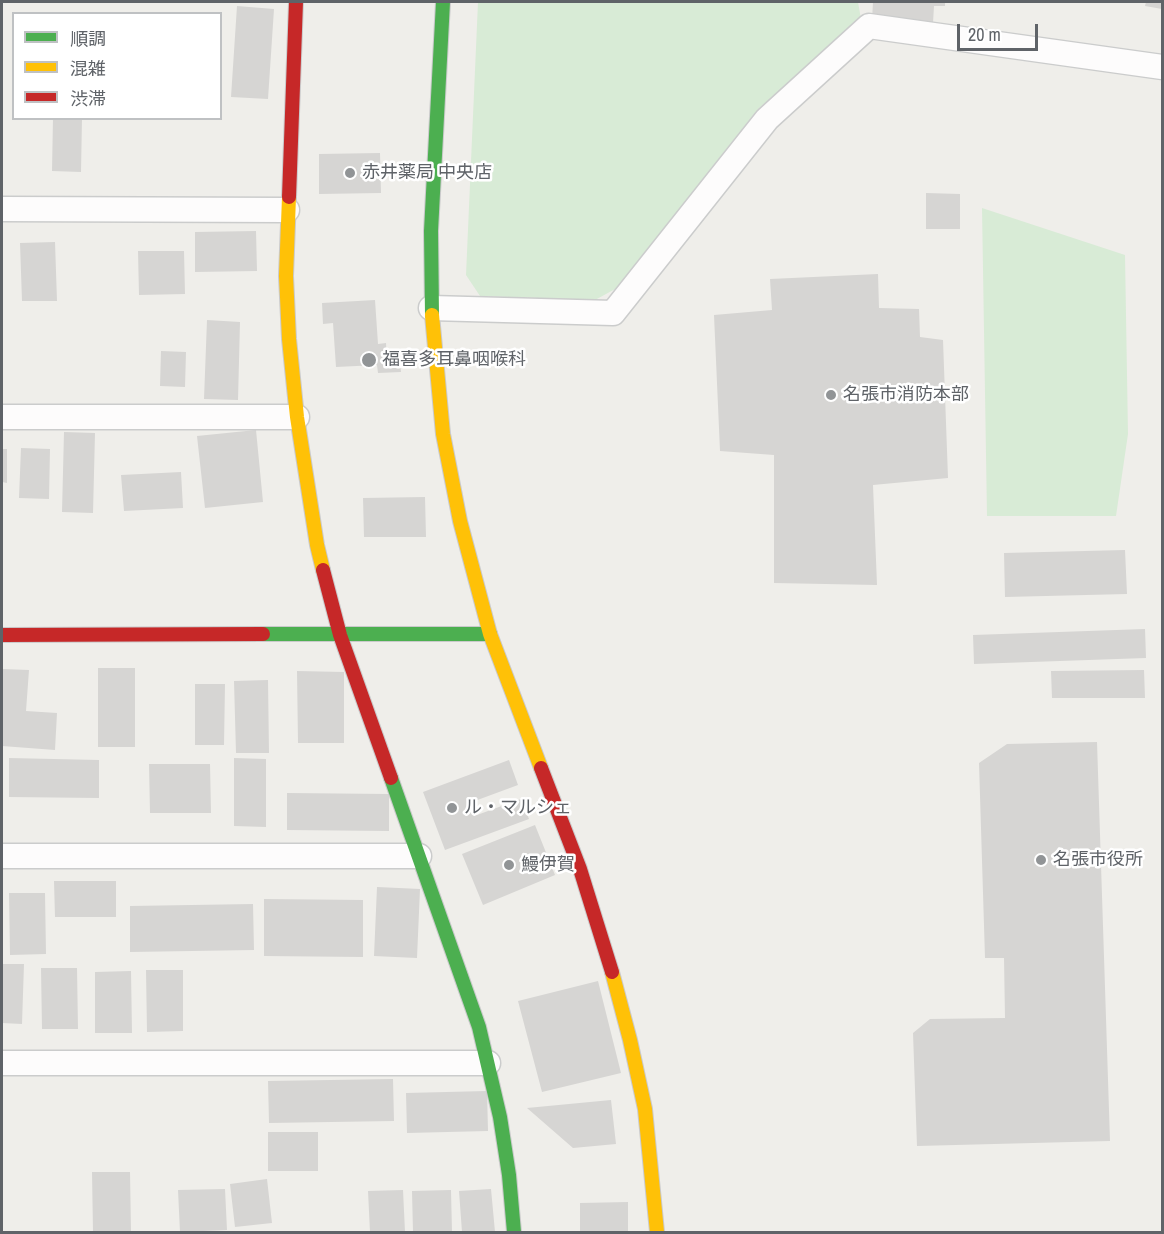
<!DOCTYPE html>
<meta charset="utf-8">
<style>
body{margin:0}
#map{position:relative;width:1164px;height:1234px;overflow:hidden;background:#efeeea;font-family:"Archivo Narrow","Noto Sans JP",sans-serif}
canvas{display:block}
.frame{position:absolute;inset:0;border:3px solid #5f6368;pointer-events:none}
.legend{position:absolute;left:12px;top:12px;width:210px;height:108px;box-sizing:border-box;background:#fff;border:2px solid #bfc1c3;margin:0;padding:8px 10px;list-style:none;font-size:18px;color:#5f6368}
.legend li{display:flex;align-items:center;gap:12px;height:30px}
.legend b{width:30px;border:2px solid #bfc1c3}
.scale{position:absolute;left:957px;top:24px;width:81px;height:27px;box-sizing:border-box;border:3px solid #5f6368;border-top:0;padding-left:8px;font-size:18px;line-height:21px;white-space:nowrap;color:#5f6368;-webkit-text-stroke:4px #fff;paint-order:stroke}
</style>
<div id="map">
<canvas width="1164" height="1234"></canvas>
<div class="frame"></div>
<ul class="legend">
<li><b style="height:8px;background:#4caf50"></b>順調</li>
<li><b style="height:8px;background:#ffc107"></b>混雑</li>
<li><b style="height:8px;background:#c62828"></b>渋滞</li>
</ul>
<div class="scale">20 m</div>
</div>
<script>
const context = document.querySelector('canvas').getContext('2d');
context.lineJoin = 'round';
function paint(path, color) {
  context.fillStyle = color;
  context.fill(path, 'evenodd');
}
function toPath(rows) {
  const path = new Path2D();
  for (const r of rows) {
    path.moveTo(r[0], r[1]);
    for (let i = 2; i < r.length; i += 2) path.lineTo(r[i], r[i + 1]);
  }
  return path;
}
function strokePath(path, color, width, dash) {
  context.strokeStyle = color;
  context.lineWidth = width;
  context.lineCap = dash ? 'butt' : 'round';
  context.setLineDash(dash || []);
  context.stroke(path);
}
function drawText(font, color, halo, rows, align = 'center') {
  context.font = font + ' "Archivo Narrow","Noto Sans JP",sans-serif';
  context.lineWidth = 5;
  context.setLineDash([]);
  context.textBaseline = 'middle';
  context.strokeStyle = halo;
  context.fillStyle = color;
  for (const [text, x, y, turn = 0] of rows) {
    context.save();
    context.translate(x, y);
    context.rotate((+turn || 0) * Math.PI / 180);
    context.textAlign = isNaN(turn) ? turn : align;
    if (halo) context.strokeText(text, 0, 0);
    context.fillText(text, 0, 0);
    context.restore();
  }
}
paint(toPath([
 [478,2,858,2,861,19,758,109,617,288,595,300,480,296,466,275],
 [982,208,1125,255,1128,434,1116,516,987,516]
]), '#d8ebd6');
paint(toPath([
 [873,2,945,2,945,6,934,6,933,23,872,20],
 [1146,2,1162,2,1162,9,1145,6],
 [237,6,274,9,268,99,231,97],
 [53,118,82,118,81,172,52,171],
 [380,153,381,193,319,194,319,154],
 [926,193,960,194,960,229,926,229],
 [256,231,257,271,195,272,195,232],
 [55,242,57,301,22,301,20,243],
 [138,251,184,251,185,294,139,295],
 [878,274,879,308,919,309,920,337,943,340,948,478,873,485,877,585,774,583,774,455,720,451,714,315,772,310,770,279],
 [375,300,378,344,386,343,387,363,400,363,401,372,378,373,377,365,336,367,333,323,323,324,322,303],
 [207,320,240,322,238,400,204,399],
 [161,351,186,352,185,387,160,386],
 [256,430,263,502,205,508,197,436],
 [64,432,95,433,93,513,62,512],
 [21,448,50,449,49,499,19,498],
 [2,449,7,449,7,483,2,482],
 [181,472,183,508,124,511,121,475],
 [425,497,426,537,364,537,363,498],
 [1125,550,1127,594,1005,597,1004,553],
 [1145,629,1146,658,974,664,973,635],
 [98,668,135,668,135,747,98,747],
 [2,669,29,670,26,711,57,713,55,750,2,746],
 [1144,670,1145,698,1052,698,1051,671],
 [297,671,344,672,344,743,298,743],
 [268,680,269,753,236,753,234,681],
 [195,684,225,684,224,745,195,745],
 [1097,742,1110,1141,917,1146,913,1033,930,1019,1005,1018,1004,958,985,958,979,763,1007,744],
 [9,758,99,760,99,798,9,797],
 [234,758,266,759,266,827,234,826],
 [509,760,518,785,472,802,477,815,521,799,529,819,445,850,423,792],
 [149,764,210,764,211,813,150,813],
 [287,793,389,794,389,831,287,830],
 [535,825,555,875,483,905,462,854],
 [54,881,116,881,116,917,55,917],
 [377,887,420,889,417,958,374,956],
 [9,893,45,893,46,954,10,955],
 [264,899,363,900,363,957,264,956],
 [253,904,254,950,130,952,130,906],
 [2,964,24,964,22,1024,2,1023],
 [41,968,77,968,78,1029,42,1029],
 [146,970,183,970,183,1031,147,1032],
 [131,971,132,1033,95,1033,95,972],
 [598,981,621,1073,542,1092,518,1001],
 [393,1079,394,1121,269,1123,268,1081],
 [487,1091,488,1131,407,1133,406,1093],
 [611,1100,616,1144,573,1148,527,1108],
 [268,1132,318,1132,318,1171,268,1171],
 [92,1172,130,1172,131,1232,93,1232],
 [267,1179,272,1223,235,1227,230,1184],
 [225,1189,227,1230,180,1232,178,1190],
 [491,1189,495,1232,462,1232,459,1191],
 [403,1190,405,1232,370,1232,368,1191],
 [451,1190,452,1232,413,1232,412,1191],
 [628,1202,628,1232,580,1232,580,1203]
]), '#d6d5d3');
const street = toPath([
 [2,209,287,210],
 [431,308,613,313,767,119,869,26,1162,67],
 [2,417,297,417],
 [2,856,419,856],
 [2,1063,488,1063]
]);
const fast = toPath([
 [432,315,431,231,443,2],
 [263,634,490,634],
 [391,778,479,1027,500,1117,509,1175,514,1232]
]);
const slow = toPath([
 [289,197,286,276,289,339,297,417,317,545,323,570],
 [432,315,443,434,460,521,490,634,541,768],
 [612,972,630,1040,645,1109,657,1232]
]);
const jam = toPath([
 [289,197,296,2],
 [323,570,340,635,391,778],
 [2,635,263,634],
 [541,768,580,869,612,972]
]);
strokePath(street, '#cbcccc', 27);
strokePath(fast, '#cacacb', 16);
strokePath(slow, '#cacacb', 16);
strokePath(jam, '#cacacb', 16);
strokePath(street, '#fdfcfc', 24);
strokePath(fast, '#4caf50', 14);
strokePath(slow, '#ffc107', 14);
strokePath(jam, '#c62828', 14);
for (const [x, y, r, color] of [
 [350,173,6,"#919496"],
 [369,360,8,"#919496"],
 [831,395,6,"#919496"],
 [452,808,6,"#919496"],
 [1041,860,6,"#919496"],
 [509,865,6,"#919496"]
]) {
  const dot = new Path2D();
  dot.arc(x, y, r, 0, 2 * Math.PI);
  context.fillStyle = color;
  context.fill(dot);
  strokePath(dot, '#fff', 2);
}
drawText('18px', '#5f6368', '#fff', [
 ["赤井薬局 中央店",362,173],
 ["福喜多耳鼻咽喉科",382,360],
 ["名張市消防本部",843,395],
 ["ル・マルシェ",464,808],
 ["名張市役所",1053,860],
 ["鰻伊賀",521,865]
], 'left');
</script>
